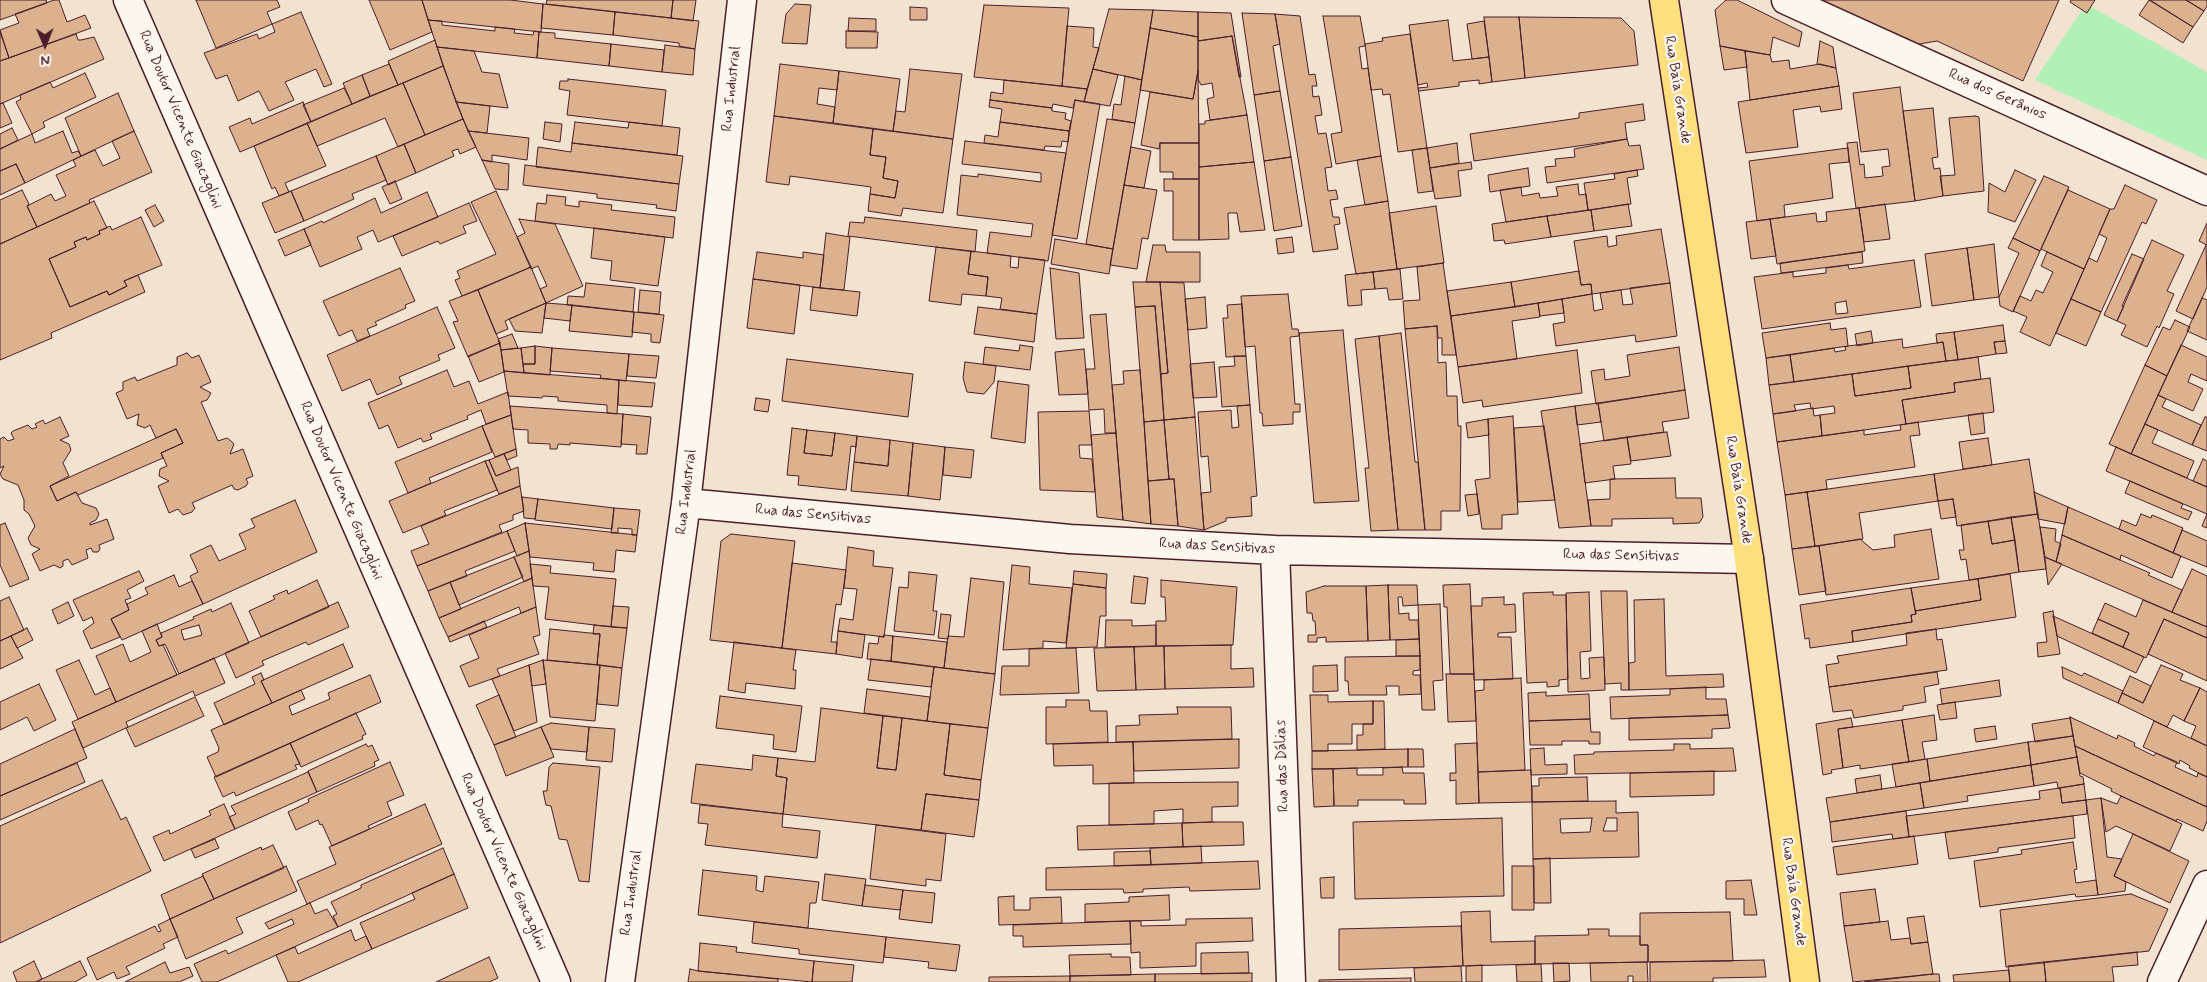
<!DOCTYPE html>
<meta charset="utf-8">
<style>
body{margin:0}
#map{position:relative;width:2207px;height:982px;overflow:hidden;background:#f2e2d0;font-family:Mynerve,sans-serif}
canvas{display:block}
.north{position:absolute;left:20px;top:20px;width:50px;height:50px;-webkit-text-stroke:4px #fbf7ec;paint-order:stroke;rotate:179deg;font-size:14px;font-weight:700;line-height:20px;text-align:center;color:#4a1f2b}
.north::after{content:'';display:block;margin:auto;width:18px;height:22px;background:#4a1f2b;clip-path:polygon(50% 0,100% 100%,50% 72%,0 100%)}
</style>
<div id="map">
<canvas width="2207" height="982"></canvas>
<div class="north">N</div>
</div>
<script>
const context = document.querySelector('canvas').getContext('2d');
context.lineJoin = 'round';
function paint(path, color) {
  context.fillStyle = color;
  context.fill(path, 'evenodd');
}
function toPath(rows) {
  const path = new Path2D();
  for (const r of rows) {
    path.moveTo(r[0], r[1]);
    for (let i = 2; i < r.length; i += 2) path.lineTo(r[i], r[i + 1]);
  }
  return path;
}
function strokePath(path, color, width, dash) {
  context.strokeStyle = color;
  context.lineWidth = width;
  context.lineCap = dash ? 'butt' : 'round';
  context.setLineDash(dash || []);
  context.stroke(path);
}
function drawText(font, color, halo, rows, align = 'center') {
  context.font = font + ' Mynerve,sans-serif';
  context.lineWidth = 4.5;
  context.setLineDash([]);
  context.textBaseline = 'middle';
  context.strokeStyle = halo;
  context.fillStyle = color;
  for (const [text, x, y, turn = 0] of rows) {
    context.save();
    context.translate(x, y);
    context.rotate((+turn || 0) * Math.PI / 180);
    context.textAlign = isNaN(turn) ? turn : align;
    if (halo) context.strokeText(text, 0, 0);
    context.fillText(text, 0, 0);
    context.restore();
  }
}
paint(toPath([
 [2086,4,2207,72,2207,160,2035,80]
]), '#b1f0b7');
const building = toPath([
 [0,0,46,0,47,3,0,20,0,0],
 [54,0,59,0,67,22,85,15,91,28,9,58,0,30,19,23,15,14,54,0],
 [196,0,277,0,280,7,267,12,272,24,216,48,196,0],
 [369,0,422,0,432,32,390,50,369,0],
 [422,0,510,0,543,4,541,32,428,20,422,0],
 [547,0,673,0,671,18,546,4,547,0],
 [673,0,696,0,693,21,671,18,673,0],
 [1726,0,1737,0,1802,32,1799,47,1773,37,1770,55,1720,46,1715,10,1726,0],
 [1805,0,2059,0,2023,81,1937,41,1902,47,1805,0],
 [2071,0,2095,0,2087,13,2070,2,2071,0],
 [2149,0,2193,27,2183,43,2139,15,2149,0],
 [2150,0,2186,0,2204,11,2193,27,2150,0],
 [2186,0,2207,0,2207,6,2204,11,2186,0],
 [543,4,615,12,613,35,541,28,543,4],
 [795,4,811,5,807,44,782,43,786,14,795,4],
 [984,5,1069,8,1062,86,974,77,984,5],
 [910,7,927,8,927,20,910,20,910,7],
 [1109,9,1153,10,1142,80,1093,69,1109,9],
 [1153,10,1198,12,1198,37,1150,28,1153,10],
 [301,12,332,84,324,87,316,69,285,82,294,100,269,111,259,91,238,101,227,75,216,79,204,53,257,34,259,39,275,32,272,24,301,12],
 [615,12,699,21,695,49,679,46,679,43,613,35,615,12],
 [1198,12,1231,13,1241,77,1239,77,1232,36,1198,41,1198,12],
 [1242,13,1275,14,1280,44,1273,46,1280,91,1254,95,1242,13],
 [1275,14,1300,16,1309,75,1315,74,1317,86,1312,86,1313,97,1319,96,1322,115,1315,116,1318,134,1326,133,1332,167,1325,168,1328,191,1336,190,1338,199,1330,200,1333,217,1339,217,1340,224,1334,225,1338,249,1313,252,1275,14],
 [1323,16,1360,16,1365,44,1365,46,1359,47,1362,69,1368,68,1381,156,1336,164,1331,134,1342,132,1323,16],
 [1484,17,1519,17,1525,78,1492,82,1484,17],
 [1519,17,1621,18,1634,31,1638,65,1525,78,1519,17],
 [849,18,876,19,876,31,848,31,849,18],
 [428,20,442,21,442,25,495,31,495,27,515,29,514,33,533,35,534,31,539,32,537,58,437,47,428,20],
 [1448,20,1453,61,1489,57,1492,82,1479,84,1479,80,1459,82,1459,86,1419,91,1418,88,1428,87,1427,83,1418,85,1409,25,1448,20],
 [1484,21,1489,57,1472,59,1467,24,1484,21],
 [1067,26,1094,28,1093,47,1099,48,1087,89,1062,86,1067,26],
 [1150,28,1198,37,1198,71,1193,99,1140,90,1150,28],
 [846,31,878,32,877,48,846,48,846,31],
 [0,32,9,58,0,61,0,32],
 [539,32,555,33,555,38,611,44,609,66,537,58,539,32],
 [76,34,78,40,81,40,94,37,104,59,0,104,0,61,76,34],
 [1410,34,1427,148,1398,152,1390,94,1383,95,1382,89,1371,90,1365,44,1383,41,1382,38,1410,34],
 [1232,36,1247,115,1210,120,1207,99,1214,97,1212,83,1201,85,1198,79,1198,41,1232,36],
 [435,40,443,66,398,85,388,61,435,40],
 [1820,41,1833,47,1836,68,1817,64,1820,41],
 [611,44,664,50,662,72,609,66,611,44],
 [665,45,695,49,693,75,662,72,665,45],
 [1720,46,1745,51,1747,67,1724,70,1720,46],
 [437,47,474,51,482,72,499,74,508,108,456,102,437,47],
 [1745,51,1770,55,1772,62,1789,60,1790,69,1820,64,1836,68,1839,86,1750,100,1745,51],
 [389,64,398,85,370,96,362,75,389,64],
 [780,64,839,71,837,90,819,88,817,104,835,107,833,123,774,116,780,64],
 [443,66,463,119,425,135,403,83,443,66],
 [910,69,962,74,953,139,893,131,896,111,905,112,910,69],
 [1093,69,1118,75,1110,106,1084,102,1093,69],
 [839,71,900,79,893,131,833,123,839,71],
 [1198,71,1199,143,1160,143,1159,149,1141,145,1150,92,1193,99,1198,71],
 [85,73,96,97,43,122,45,127,32,134,16,102,21,99,20,95,50,82,53,88,85,73],
 [362,75,370,96,352,104,343,83,362,75],
 [1125,76,1142,80,1135,123,1112,119,1114,104,1121,105,1125,76],
 [568,79,666,90,662,126,567,115,570,91,559,89,560,81,568,81,568,79],
 [1004,80,1087,89,1084,102,1075,100,1073,108,1053,104,1052,108,990,100,991,92,1003,94,1004,80],
 [403,83,425,135,398,147,385,118,317,146,307,123,403,83],
 [1839,86,1842,109,1821,112,1820,106,1793,110,1798,147,1746,153,1738,102,1839,86],
 [1900,87,1915,201,1856,208,1847,143,1857,142,1860,165,1864,164,1865,178,1883,176,1882,167,1890,166,1888,149,1861,152,1853,93,1900,87],
 [344,88,352,104,311,122,303,105,344,88],
 [1280,91,1291,157,1264,161,1254,95,1280,91],
 [118,93,134,131,81,156,65,118,118,93],
 [990,100,1052,108,1052,111,1066,113,1065,119,1071,121,1069,131,1000,122,1002,109,989,107,990,100],
 [1075,100,1100,104,1077,239,1052,235,1075,100],
 [303,102,311,122,240,152,229,127,250,118,252,124,303,102],
 [456,102,490,106,487,133,468,131,456,102],
 [3,103,12,123,0,128,0,104,3,103],
 [1643,104,1645,120,1625,123,1627,139,1474,161,1470,134,1579,118,1579,113,1643,104],
 [1933,108,1938,157,1932,158,1934,169,1940,168,1943,196,1915,201,1903,111,1933,108],
 [1247,115,1254,162,1199,167,1199,124,1205,124,1205,121,1247,115],
 [774,116,873,129,870,155,886,157,883,178,898,181,895,198,870,194,871,187,790,176,789,185,766,182,774,116],
 [1975,116,1979,117,1984,191,1943,196,1940,176,1955,175,1949,118,1975,116],
 [463,119,476,147,460,154,458,149,452,151,454,156,416,173,404,144,463,119],
 [1107,119,1135,123,1113,249,1086,244,1107,119],
 [545,122,562,124,560,142,543,139,545,122],
 [575,122,628,128,629,122,680,128,677,155,572,143,575,122],
 [1000,122,1069,131,1068,142,1062,141,1061,147,1045,146,1044,150,984,143,985,135,998,137,1000,122],
 [307,123,326,166,285,183,289,192,279,196,275,187,272,189,254,146,307,123],
 [12,128,18,140,0,149,0,134,12,128],
 [873,129,953,139,943,213,903,208,901,216,868,211,870,194,895,198,898,181,883,178,886,157,870,155,873,129],
 [63,131,72,153,78,151,81,156,25,183,16,164,0,171,0,149,32,134,35,143,63,131],
 [134,131,152,172,89,200,90,203,37,227,27,206,51,194,55,201,66,196,56,175,76,166,73,160,95,150,103,166,120,158,112,141,134,131],
 [468,131,529,138,527,160,492,155,492,162,482,160,468,131],
 [1627,139,1629,146,1640,145,1644,169,1547,183,1545,167,1556,166,1555,159,1575,157,1574,149,1627,139],
 [965,141,1066,153,1048,261,987,253,990,232,1031,237,1033,224,957,215,961,175,978,177,978,174,1041,182,1041,173,962,164,965,141],
 [572,143,683,156,679,184,536,167,538,147,571,152,572,143],
 [1160,143,1199,143,1199,179,1173,179,1173,172,1160,172,1160,143],
 [1457,143,1459,163,1430,168,1427,148,1457,143],
 [404,144,416,173,388,185,376,156,404,144],
 [1131,147,1151,151,1144,188,1124,185,1131,147],
 [1427,148,1433,191,1418,193,1412,150,1427,148],
 [1848,148,1849,162,1829,164,1833,198,1784,205,1785,217,1757,221,1749,161,1848,148],
 [376,156,386,180,352,194,354,199,304,221,291,191,376,156],
 [1381,156,1388,201,1365,205,1357,160,1381,156],
 [1291,157,1302,226,1274,231,1264,161,1291,157],
 [482,160,509,164,508,190,495,189,482,160],
 [1254,162,1265,230,1240,232,1237,213,1228,213,1229,239,1199,240,1199,167,1254,162],
 [1471,162,1472,169,1458,171,1461,196,1435,199,1430,168,1471,162],
 [16,164,25,183,0,195,0,171,16,164],
 [525,165,679,184,676,211,656,208,657,205,597,198,597,194,523,185,525,165],
 [1528,168,1530,186,1490,192,1488,175,1528,168],
 [1637,170,1638,176,1627,178,1631,204,1588,210,1584,183,1615,179,1614,174,1637,170],
 [2015,170,2036,180,2015,222,1988,212,1989,183,2005,192,2015,170],
 [2044,176,2069,187,2040,251,2013,238,2044,176],
 [1164,179,1199,179,1199,240,1173,240,1173,191,1164,191,1164,179],
 [395,181,402,199,390,204,382,187,395,181],
 [1578,184,1579,195,1586,194,1588,210,1506,222,1500,190,1521,187,1522,196,1539,193,1540,198,1558,196,1556,187,1578,184],
 [1124,185,1157,190,1148,239,1142,238,1137,269,1110,265,1124,185],
 [2125,185,2157,200,2146,224,2142,222,2101,312,2071,299,2089,258,2097,262,2107,238,2099,234,2110,209,2114,209,2125,185],
 [22,190,29,204,27,206,37,227,0,244,0,200,22,190],
 [2068,190,2110,209,2084,269,2041,249,2068,190],
 [291,191,304,221,275,233,262,203,291,191],
 [496,191,531,267,462,296,455,280,460,278,457,271,496,254,471,202,496,191],
 [427,192,438,217,378,242,373,230,357,237,362,249,320,267,304,229,322,221,323,223,375,198,381,213,427,192],
 [547,195,566,197,565,205,579,207,579,201,612,205,611,210,675,217,673,238,535,221,537,203,546,204,547,195],
 [94,201,107,228,99,231,100,234,87,240,86,237,74,242,76,247,49,259,70,307,107,291,109,295,127,286,124,281,138,275,145,292,51,333,52,338,0,360,0,244,94,201],
 [1388,201,1397,269,1356,274,1344,208,1388,201],
 [469,203,477,221,463,226,466,233,440,244,438,241,402,256,393,236,469,203],
 [1628,204,1632,226,1594,231,1591,210,1628,204],
 [1885,204,1890,239,1864,242,1859,208,1885,204],
 [155,205,164,221,154,227,145,210,155,205],
 [1436,206,1444,263,1397,269,1389,213,1436,206],
 [1859,208,1865,251,1777,264,1770,219,1816,213,1817,222,1827,221,1826,212,1859,208],
 [1591,210,1594,231,1551,237,1547,216,1591,210],
 [1547,216,1551,237,1505,244,1504,240,1494,241,1492,224,1547,216],
 [141,217,162,265,124,281,127,286,109,295,107,291,70,307,49,259,76,247,74,242,86,237,87,240,100,234,99,231,110,226,112,230,141,217],
 [865,217,977,230,975,252,848,236,850,222,864,223,865,217],
 [519,219,555,224,583,286,546,303,540,289,547,286,538,266,531,269,517,237,525,233,519,219],
 [1770,219,1776,256,1751,259,1746,222,1770,219],
 [2207,223,2207,245,2199,241,2207,223],
 [594,228,665,237,658,286,610,280,612,261,591,258,594,228],
 [304,229,311,245,285,256,278,240,304,229],
 [1661,229,1670,283,1592,294,1591,284,1581,285,1574,241,1607,236,1608,247,1617,245,1616,236,1661,229],
 [826,233,850,237,844,290,820,288,826,233],
 [1292,237,1294,252,1278,254,1276,239,1292,237],
 [2013,238,2040,251,2013,312,2000,306,1999,297,2019,253,2008,248,2013,238],
 [1055,239,1113,249,1109,274,1051,264,1055,239],
 [2152,240,2184,255,2167,291,2174,294,2159,328,2157,326,2147,347,2121,335,2126,325,2117,321,2124,306,2122,306,2152,240],
 [1994,244,1999,297,1974,300,1967,248,1994,244],
 [1153,245,1165,245,1166,252,1200,252,1200,282,1146,282,1153,245],
 [2206,245,2207,287,2193,319,2176,311,2206,245],
 [936,247,971,251,968,274,988,277,986,296,962,294,961,305,929,301,936,247],
 [1967,248,1974,300,1932,306,1925,254,1967,248],
 [971,251,1011,256,1010,267,1018,268,1019,257,1045,260,1037,314,1000,309,1002,298,986,296,988,277,968,274,971,251],
 [757,252,803,258,803,252,824,255,820,288,753,279,757,252],
 [1862,252,1863,263,1781,273,1780,263,1862,252],
 [2047,252,2084,269,2050,346,2020,332,2027,317,2013,311,2020,296,2031,301,2036,290,2043,293,2053,272,2041,266,2047,252],
 [2132,254,2144,259,2117,321,2104,315,2132,254],
 [1914,260,1921,307,1762,329,1754,277,1793,272,1793,277,1826,273,1826,268,1848,265,1849,269,1914,260],
 [1846,301,1848,313,1836,314,1835,303,1846,301],
 [1443,263,1447,291,1456,355,1442,355,1442,338,1438,338,1437,326,1405,329,1403,301,1420,300,1417,267,1443,263],
 [531,267,546,303,505,321,508,329,496,334,478,290,531,267],
 [400,268,415,301,405,305,406,308,375,322,377,325,367,329,370,336,357,341,352,330,339,336,323,301,400,268],
 [1050,268,1079,273,1084,338,1056,339,1050,268],
 [1400,269,1403,299,1389,300,1387,288,1375,289,1373,272,1400,269],
 [1579,271,1581,285,1591,284,1592,294,1515,307,1511,282,1579,271],
 [1373,272,1375,289,1361,290,1362,305,1348,306,1345,275,1373,272],
 [753,279,800,285,794,334,747,328,753,279],
 [1133,282,1160,282,1168,373,1161,374,1155,306,1135,307,1133,282],
 [1160,282,1184,283,1195,417,1164,420,1161,374,1168,373,1160,282],
 [1511,282,1515,307,1451,316,1447,291,1511,282],
 [586,283,635,288,633,312,567,305,568,296,584,297,586,283],
 [1670,283,1677,336,1636,342,1635,335,1556,346,1553,324,1565,322,1562,299,1592,294,1594,311,1603,309,1600,293,1621,290,1623,305,1633,304,1630,288,1670,283],
 [813,287,860,292,857,316,810,310,813,287],
 [478,290,500,343,468,357,453,322,458,321,449,301,478,290],
 [640,290,661,292,659,314,638,312,640,290],
 [1288,294,1292,329,1298,329,1299,333,1299,336,1290,337,1295,404,1300,404,1300,412,1293,412,1293,424,1263,426,1262,413,1260,413,1255,346,1245,347,1241,296,1288,294],
 [1205,297,1207,328,1188,330,1185,299,1205,297],
 [2202,298,2207,300,2207,340,2187,331,2202,298],
 [1562,299,1564,313,1540,316,1538,303,1562,299],
 [2071,299,2101,312,2086,346,2056,333,2071,299],
 [546,303,572,305,570,321,544,318,546,303],
 [546,303,542,333,515,331,509,319,546,303],
 [1538,303,1540,317,1512,321,1517,359,1458,367,1451,316,1538,303],
 [1242,304,1246,356,1226,357,1223,318,1228,318,1227,305,1242,304],
 [572,305,634,312,632,337,569,331,572,305],
 [1155,306,1164,420,1144,422,1135,307,1155,306],
 [437,307,455,348,438,355,440,360,399,377,402,384,377,395,370,379,342,391,327,355,437,307],
 [978,307,1037,314,1034,342,974,334,978,307],
 [634,312,664,315,660,343,651,342,651,334,632,332,634,312],
 [1106,314,1116,433,1105,433,1104,409,1089,410,1086,369,1095,369,1090,315,1106,314],
 [2175,320,2190,327,2167,376,2145,365,2163,327,2170,330,2175,320],
 [1830,323,1831,330,1846,328,1848,346,1766,358,1762,333,1830,323],
 [2003,325,2005,341,1994,342,1996,354,1958,360,1954,332,2003,325],
 [1437,326,1438,363,1446,362,1447,396,1457,396,1458,426,1461,426,1460,511,1441,511,1441,530,1425,530,1405,329,1437,326],
 [1343,330,1359,501,1314,503,1299,333,1343,330],
 [1871,331,1873,343,1857,346,1855,334,1871,331],
 [1954,332,1958,360,1946,361,1943,342,1937,343,1936,334,1954,332],
 [1401,333,1415,462,1418,462,1425,530,1398,530,1379,336,1401,333],
 [512,334,518,348,501,350,498,339,512,334],
 [1379,336,1398,530,1371,531,1365,468,1369,468,1355,339,1379,336],
 [1902,339,1903,348,1943,342,1946,361,1794,382,1790,355,1834,348,1835,352,1846,350,1845,347,1848,346,1902,339],
 [2005,341,2007,353,1996,354,1994,342,2005,341],
 [500,343,504,372,479,382,468,356,500,343],
 [1020,345,1033,347,1030,370,983,364,985,347,1019,351,1020,345],
 [2181,345,2207,357,2207,381,2191,374,2188,382,2203,389,2193,411,2158,395,2181,345],
 [535,346,535,364,523,364,521,348,535,346],
 [535,346,552,348,550,375,524,373,523,364,535,364,535,346],
 [1679,347,1685,390,1596,404,1591,371,1604,369,1605,380,1630,376,1627,355,1679,347],
 [521,348,524,373,504,371,501,350,521,348],
 [552,348,629,354,626,381,600,378,601,375,550,371,552,348],
 [1084,349,1088,394,1059,395,1055,352,1084,349],
 [1577,350,1582,393,1483,407,1482,400,1463,403,1458,367,1577,350],
 [187,353,192,358,199,355,211,382,200,387,211,393,207,400,201,402,218,441,227,438,231,441,234,444,230,454,243,449,253,476,246,479,248,483,246,486,238,490,234,489,232,485,192,503,195,508,192,512,183,515,178,509,169,513,158,486,169,481,159,476,160,469,167,466,161,453,183,443,176,429,156,438,150,425,145,428,137,425,139,414,127,419,116,393,123,390,123,382,135,377,137,381,177,365,177,357,187,353],
 [629,354,659,356,656,378,627,376,629,354],
 [1790,355,1794,382,1769,385,1766,358,1790,355],
 [1234,356,1246,356,1250,405,1222,407,1219,367,1235,366,1234,356],
 [1978,357,1981,379,1954,383,1955,392,1902,400,1906,424,1822,436,1820,415,1835,413,1834,406,1811,409,1810,403,1794,405,1796,411,1773,414,1769,385,1852,374,1855,396,1911,388,1908,366,1978,357],
 [787,359,913,374,908,417,782,401,787,359],
 [965,362,996,366,994,382,984,394,967,392,963,378,965,362],
 [1214,362,1217,397,1193,398,1190,364,1214,362],
 [2145,365,2167,376,2131,454,2109,444,2145,365],
 [1908,366,1911,388,1855,396,1852,374,1908,366],
 [447,370,454,387,469,381,478,404,508,392,511,415,486,424,481,410,467,416,468,419,430,434,432,439,423,442,421,438,398,448,388,425,379,429,368,403,447,370],
 [1140,370,1144,422,1151,524,1123,520,1112,385,1124,384,1123,371,1140,370],
 [504,371,619,380,617,414,607,413,607,405,558,401,558,397,543,396,542,398,508,396,504,371],
 [1990,378,1994,412,1906,424,1902,400,1955,392,1954,383,1990,378],
 [619,380,655,383,652,407,618,405,619,380],
 [998,381,1029,385,1025,443,991,438,998,381],
 [1685,390,1689,418,1662,422,1664,432,1604,441,1598,403,1685,390],
 [2158,395,2166,399,2162,407,2201,425,2192,445,2145,424,2158,395],
 [756,398,770,400,768,412,754,410,756,398],
 [1598,403,1601,422,1577,425,1575,406,1598,403],
 [1250,405,1257,496,1251,497,1252,516,1226,518,1226,521,1204,530,1201,493,1211,492,1208,456,1201,457,1198,412,1231,410,1232,428,1239,427,1237,406,1250,405],
 [510,406,623,414,621,447,570,443,570,445,558,444,557,449,550,449,550,444,528,443,528,430,513,429,510,406],
 [1575,406,1591,526,1559,528,1541,411,1575,406],
 [1813,408,1814,416,1820,415,1822,436,1777,442,1773,414,1813,408],
 [1089,411,1092,445,1079,445,1080,458,1092,459,1095,492,1040,490,1038,412,1089,411],
 [1983,413,1985,433,1971,435,1968,415,1983,413],
 [623,414,651,417,647,454,636,454,637,445,621,444,623,414],
 [511,415,516,449,495,457,482,426,511,415],
 [1513,416,1518,514,1502,515,1502,529,1482,529,1475,480,1490,478,1488,419,1513,416],
 [60,417,69,436,60,440,69,444,71,450,63,463,69,476,50,486,57,501,76,492,82,503,96,508,99,514,96,520,90,523,90,525,107,519,114,539,99,545,100,549,98,552,93,552,91,548,86,550,88,558,72,565,68,559,63,561,63,566,60,568,54,565,40,571,32,554,40,549,31,545,28,538,35,526,29,514,24,510,24,500,18,485,3,479,0,474,4,466,0,468,0,439,4,437,8,441,14,439,11,433,13,431,28,425,32,429,37,427,35,424,43,420,45,424,60,417],
 [1195,417,1201,493,1204,530,1178,526,1174,479,1169,479,1164,420,1195,417],
 [2205,417,2207,417,2207,451,2192,445,2205,417],
 [1488,419,1489,435,1468,438,1466,423,1488,419],
 [1164,420,1169,479,1148,481,1144,422,1164,420],
 [1918,422,1920,435,1910,436,1915,467,1826,480,1827,489,1785,495,1777,442,1864,430,1864,435,1901,430,1900,425,1918,422],
 [2145,424,2158,430,2152,443,2194,461,2187,478,2131,454,2145,424],
 [482,426,492,452,429,478,431,483,408,493,395,462,482,426],
 [1544,426,1555,500,1518,502,1514,428,1544,426],
 [792,428,807,430,804,453,832,456,835,433,857,436,856,447,851,446,846,490,798,485,799,476,787,475,792,428],
 [176,429,183,443,161,453,163,458,78,495,76,492,57,501,50,486,176,429],
 [807,430,835,433,832,456,804,453,807,430],
 [1667,432,1671,456,1631,461,1627,437,1667,432],
 [1116,433,1123,520,1097,517,1091,435,1116,433],
 [857,436,890,440,888,466,854,462,857,436],
 [1627,437,1631,464,1613,466,1615,479,1585,483,1580,444,1627,437],
 [1988,438,1992,465,1963,469,1959,442,1988,438],
 [890,440,913,443,908,496,851,491,854,462,888,466,890,440],
 [913,443,945,447,940,500,908,496,913,443],
 [945,447,974,450,971,478,943,475,945,447],
 [2116,447,2207,487,2207,528,2202,526,2207,514,2106,471,2116,447],
 [516,449,517,456,507,460,504,454,516,449],
 [504,454,511,470,496,476,489,460,504,454],
 [2029,459,2038,514,1957,526,1953,499,1938,501,1934,474,2029,459],
 [2203,459,2207,461,2207,487,2193,481,2203,459],
 [489,460,496,476,518,467,520,486,499,494,485,461,489,460],
 [485,461,497,490,444,511,446,515,403,533,389,501,485,461],
 [1934,474,1938,501,1859,513,1863,539,1815,546,1807,492,1934,474],
 [1675,478,1676,498,1701,498,1703,517,1699,523,1673,524,1673,518,1612,519,1612,526,1591,526,1588,500,1610,499,1610,479,1675,478],
 [1174,479,1178,526,1151,524,1148,481,1174,479],
 [2130,481,2183,504,2181,508,2192,512,2188,520,2125,493,2130,481],
 [520,486,524,511,513,515,513,520,499,525,502,532,417,566,411,551,429,544,421,526,520,486],
 [1807,492,1815,546,1792,549,1785,495,1807,492],
 [2034,492,2068,507,2065,524,2038,519,2034,492],
 [1477,494,1479,514,1468,516,1465,495,1477,494],
 [522,497,538,499,535,519,524,518,522,497],
 [538,499,614,508,612,529,535,520,538,499],
 [1953,499,1956,517,1941,519,1938,501,1953,499],
 [295,500,317,552,203,604,190,576,198,572,190,555,211,545,219,561,246,549,239,534,255,527,251,519,295,500],
 [2068,507,2181,556,2172,578,2121,555,2120,560,2062,535,2068,507],
 [614,508,640,510,637,535,632,535,632,529,618,528,618,533,611,533,614,508],
 [2038,514,2046,569,2019,572,2011,517,2038,514],
 [2141,514,2151,518,2152,515,2183,528,2173,553,2119,529,2122,520,2136,526,2141,514],
 [2011,517,2015,540,1992,544,1988,521,2011,517],
 [1988,521,1992,544,2015,540,2019,572,1969,580,1966,559,1961,560,1959,550,1964,550,1961,525,1988,521],
 [5,523,29,579,10,587,0,565,0,525,5,523],
 [525,523,637,535,635,552,616,550,614,572,593,570,594,563,530,557,525,523],
 [525,523,529,551,517,556,507,531,525,523],
 [2040,527,2056,529,2055,541,2061,544,2056,562,2045,557,2040,527],
 [1931,529,1939,579,1826,595,1819,546,1860,539,1873,550,1895,547,1894,535,1931,529],
 [2182,530,2207,541,2207,567,2173,553,2182,530],
 [507,531,515,551,465,571,467,576,428,591,417,566,507,531],
 [731,534,795,541,782,648,710,640,721,541,731,534],
 [2062,535,2150,573,2148,575,2182,590,2172,612,2056,562,2062,535],
 [1819,546,1826,591,1799,595,1792,549,1819,546],
 [848,547,874,551,873,566,893,568,884,637,838,631,840,618,853,620,857,589,844,588,848,547],
 [529,551,532,578,524,582,514,557,529,551],
 [514,557,523,577,459,605,450,582,514,557],
 [2045,557,2062,564,2048,585,2046,569,2045,557],
 [792,563,846,570,841,605,836,604,831,642,837,642,836,654,782,648,792,563],
 [530,564,551,566,550,573,616,579,611,627,545,619,549,587,533,586,530,564],
 [1012,565,1030,567,1029,584,1072,588,1066,643,1043,641,1043,648,1003,650,1012,565],
 [2192,569,2207,576,2207,627,2172,612,2192,569],
 [139,571,144,581,127,590,131,598,125,600,129,610,111,619,120,637,91,649,83,631,94,623,92,617,83,621,73,600,139,571],
 [1074,571,1107,574,1106,588,1073,584,1074,571],
 [909,572,937,575,933,611,937,611,934,635,894,631,899,587,908,588,909,572],
 [2010,574,2016,617,1853,642,1852,631,1912,622,1911,615,1916,614,1915,611,1981,600,1978,579,2010,574],
 [174,575,179,587,192,581,203,604,122,640,111,619,129,610,127,604,148,594,145,588,174,575],
 [1134,576,1148,578,1145,604,1131,603,1134,576],
 [532,578,536,607,521,613,519,607,448,637,439,618,532,578],
 [971,578,1004,582,995,674,944,668,948,636,964,637,971,578],
 [1978,579,1981,600,1915,611,1911,588,1978,579],
 [317,580,329,607,261,637,249,611,275,599,273,596,287,590,288,594,317,580],
 [1161,580,1237,587,1233,645,1156,646,1156,621,1166,621,1165,597,1161,597,1161,580],
 [450,582,461,609,439,618,428,591,450,582],
 [1073,584,1106,588,1106,616,1100,616,1097,647,1066,648,1073,584],
 [1470,584,1474,674,1450,674,1447,607,1444,607,1443,585,1470,584],
 [1388,585,1390,640,1368,641,1366,586,1388,585],
 [1388,585,1417,585,1418,605,1403,606,1402,597,1398,597,1399,614,1409,613,1409,620,1418,620,1419,639,1390,640,1388,585],
 [1324,586,1366,586,1368,641,1326,642,1326,637,1317,638,1317,642,1308,642,1308,635,1316,635,1315,621,1313,621,1312,613,1307,613,1306,592,1324,586],
 [1911,588,1916,614,1911,615,1912,622,1852,631,1853,642,1810,648,1809,638,1805,639,1800,605,1911,588],
 [1601,591,1627,591,1629,690,1621,690,1621,683,1605,684,1601,591],
 [1553,592,1553,595,1566,595,1568,679,1559,680,1559,686,1547,687,1547,682,1527,683,1523,593,1553,592],
 [1589,592,1591,651,1580,652,1581,679,1590,678,1589,658,1604,657,1605,690,1568,692,1566,593,1589,592],
 [9,597,24,630,0,641,0,601,9,597],
 [1504,597,1504,605,1515,604,1516,632,1498,633,1498,637,1511,637,1513,679,1474,680,1471,606,1482,606,1482,598,1504,597],
 [1664,599,1666,676,1723,674,1724,687,1629,690,1629,663,1635,662,1634,600,1664,599],
 [2143,600,2207,627,2207,638,2164,619,2146,658,2123,647,2129,633,2098,619,2105,603,2136,617,2143,600],
 [68,602,74,616,58,624,52,610,68,602],
 [338,602,349,627,308,645,306,642,262,661,264,665,236,678,225,653,338,602],
 [231,603,249,643,179,674,165,644,159,646,156,640,162,637,161,633,194,619,193,617,211,609,212,612,231,603],
 [199,625,202,635,184,640,181,630,199,625],
 [1440,604,1443,680,1433,681,1435,710,1422,710,1418,605,1440,604],
 [613,606,629,607,627,628,611,627,613,606],
 [536,607,540,635,533,637,539,654,497,669,500,676,469,687,460,666,479,658,469,635,536,607],
 [2053,611,2060,654,2038,657,2037,643,2047,642,2043,613,2053,611],
 [941,614,951,615,948,639,938,638,941,614],
 [2053,616,2144,657,2136,673,2057,636,2053,616],
 [2098,619,2129,633,2123,647,2092,633,2098,619],
 [2164,619,2207,638,2207,681,2148,654,2164,619],
 [1106,620,1132,620,1132,626,1156,625,1156,646,1105,647,1106,620],
 [484,621,487,627,450,642,448,637,484,621],
 [157,624,162,637,156,640,159,646,163,645,177,675,116,702,96,656,123,644,130,662,151,652,142,631,157,624],
 [594,625,627,628,622,668,597,665,600,634,593,634,594,625],
 [27,628,33,640,17,648,11,636,27,628],
 [550,629,600,634,597,665,547,660,550,629],
 [1936,629,1937,640,1942,639,1947,670,1829,687,1826,665,1839,663,1837,656,1907,645,1906,633,1936,629],
 [838,631,865,635,862,658,836,654,838,631],
 [884,635,893,636,891,661,867,659,869,643,878,644,879,636,884,637,884,635],
 [11,636,23,658,0,669,0,641,11,636],
 [893,636,947,642,944,668,891,661,893,636],
 [1419,639,1420,656,1396,656,1396,640,1419,639],
 [734,642,796,650,793,670,796,670,795,689,746,683,745,693,728,690,734,642],
 [343,644,353,667,272,703,261,681,343,644],
 [1231,645,1231,669,1253,668,1254,687,1165,689,1164,646,1231,645],
 [1164,646,1165,689,1136,690,1134,647,1164,646],
 [1134,647,1136,690,1097,691,1094,648,1134,647],
 [1076,648,1079,693,1000,695,1002,666,1029,666,1029,649,1076,648],
 [1420,656,1420,670,1413,671,1413,675,1420,675,1421,694,1399,695,1399,686,1386,686,1387,695,1349,695,1348,681,1345,681,1345,657,1420,656],
 [214,658,225,683,195,696,193,691,126,722,128,727,83,748,72,722,214,658],
 [871,659,934,667,931,687,868,680,871,659],
 [79,660,95,695,110,688,116,702,78,719,56,670,79,660],
 [543,660,600,665,595,721,550,717,543,660],
 [543,660,546,684,532,686,529,665,543,660],
 [529,665,537,722,514,731,492,679,529,665],
 [600,665,622,668,618,706,597,704,600,665],
 [1337,665,1338,691,1313,692,1313,666,1337,665],
 [2161,665,2183,674,2180,680,2200,688,2184,721,2173,715,2167,727,2118,703,2122,693,2143,703,2161,665],
 [934,667,995,674,988,728,927,721,934,667],
 [2062,667,2082,676,2084,673,2123,691,2118,703,2063,678,2062,667],
 [1937,672,1939,684,1924,687,1926,702,1903,706,1903,710,1854,718,1852,710,1833,712,1829,687,1937,672],
 [261,673,264,680,261,681,272,703,224,725,214,703,255,684,252,677,261,673],
 [1446,674,1474,674,1476,721,1448,722,1446,674],
 [370,675,381,702,216,777,207,757,218,752,219,748,211,730,301,690,305,699,289,706,292,715,330,699,328,693,370,675],
 [2130,676,2151,686,2143,703,2122,693,2130,676],
 [1521,678,1525,770,1478,772,1475,691,1484,690,1484,680,1521,678],
 [1999,680,2001,696,1942,704,1940,689,1999,680],
 [39,684,56,720,34,731,27,717,0,730,0,702,39,684],
 [1706,687,1706,699,1726,699,1728,715,1611,719,1610,697,1670,695,1670,689,1706,687],
 [2200,688,2207,692,2207,746,2191,738,2196,726,2184,721,2200,688],
 [867,689,930,697,927,721,864,713,867,689],
 [1546,692,1546,696,1589,694,1590,719,1529,721,1528,693,1546,692],
 [499,695,516,737,494,745,476,705,499,695],
 [1310,695,1328,695,1328,702,1373,701,1373,724,1352,724,1352,744,1328,744,1328,751,1312,751,1310,695],
 [720,696,802,706,796,752,773,749,774,735,716,728,720,696],
 [195,697,204,716,135,747,126,728,195,697],
 [1066,700,1089,700,1090,711,1107,711,1108,742,1046,744,1046,707,1066,707,1066,700],
 [1373,701,1384,701,1385,749,1357,750,1357,735,1363,735,1363,724,1373,724,1373,701],
 [1955,702,1957,718,1940,720,1937,705,1955,702],
 [1177,707,1231,707,1232,739,1116,742,1116,726,1140,725,1139,715,1178,714,1177,707],
 [821,708,883,716,877,768,896,770,902,718,950,724,944,775,981,780,979,800,926,794,921,830,783,814,787,778,776,776,778,758,815,762,821,708],
 [356,713,366,734,362,736,363,739,301,767,290,743,356,713],
 [1728,715,1730,728,1712,729,1712,738,1629,740,1629,718,1728,715],
 [1934,715,1937,740,1922,742,1925,759,1909,762,1902,720,1934,715],
 [883,716,902,718,896,770,877,768,883,716],
 [2070,717,2117,739,2118,735,2135,743,2134,746,2154,756,2156,753,2177,762,2175,767,2197,777,2198,773,2207,777,2207,807,2075,746,2070,717],
 [1851,718,1853,727,1838,729,1843,768,1831,770,1832,773,1823,775,1816,724,1851,718],
 [2070,718,2073,736,2035,742,2032,724,2070,718],
 [1590,719,1591,732,1600,732,1600,744,1589,744,1589,741,1562,741,1562,745,1530,745,1529,721,1590,719],
 [1902,720,1909,762,1860,769,1860,765,1843,768,1838,729,1902,720],
 [2154,721,2207,746,2207,777,2189,768,2190,766,2180,760,2179,764,2143,747,2154,721],
 [551,723,589,727,587,752,551,749,541,727,551,723],
 [950,724,988,728,981,780,944,775,950,724],
 [1995,726,1997,739,1976,742,1974,729,1995,726],
 [541,727,554,757,506,776,494,745,541,727],
 [589,727,615,729,612,762,586,760,589,727],
 [75,729,87,758,0,796,0,764,75,729],
 [2073,736,2077,757,2031,765,2028,742,2073,736],
 [1239,739,1239,768,1134,771,1133,742,1239,739],
 [1133,742,1134,783,1093,784,1093,765,1054,766,1053,744,1133,742],
 [2028,742,2031,765,1930,781,1927,759,2028,742],
 [290,743,300,764,295,765,297,769,236,796,234,792,223,797,214,777,290,743],
 [1477,743,1479,803,1456,804,1456,780,1450,781,1450,773,1456,773,1455,744,1477,743],
 [366,744,368,747,372,745,379,760,374,762,375,766,317,792,308,771,366,744],
 [1674,744,1690,744,1690,749,1733,748,1736,771,1575,774,1574,755,1594,754,1594,752,1674,750,1674,744],
 [2075,746,2207,807,2207,821,2203,831,2177,819,2176,821,2121,796,2111,791,2112,789,2080,773,2075,746],
 [1544,748,1545,765,1567,764,1567,774,1531,775,1530,749,1544,748],
 [1408,749,1408,767,1312,769,1312,751,1408,749],
 [1408,749,1423,749,1424,767,1408,767,1408,749],
 [753,755,778,758,776,776,787,778,783,814,691,803,696,764,752,770,753,755],
 [2077,757,2080,776,2083,777,2084,784,2058,788,2057,782,2034,786,2031,765,2077,757],
 [1927,759,1930,781,1896,787,1892,764,1927,759],
 [390,762,404,795,387,802,392,815,368,826,370,829,332,846,322,824,320,825,318,820,296,830,288,812,309,802,308,799,390,762],
 [77,763,85,782,0,820,0,796,77,763],
 [553,763,600,767,589,882,579,881,567,840,559,839,551,806,546,805,543,791,547,791,549,767,553,763],
 [2031,765,2034,786,1967,796,1968,801,1924,808,1920,783,2031,765],
 [1402,767,1403,773,1424,773,1426,804,1404,804,1404,800,1358,800,1358,806,1334,806,1333,769,1357,768,1357,775,1383,775,1383,768,1402,767],
 [1312,769,1333,769,1334,806,1314,807,1312,769],
 [1531,770,1532,802,1479,803,1478,772,1531,770],
 [1714,771,1714,795,1630,797,1630,773,1714,771],
 [308,772,317,792,235,829,229,817,236,814,231,806,308,772],
 [1880,775,1882,789,1857,793,1855,779,1880,775],
 [1587,777,1588,801,1532,802,1532,786,1539,786,1539,778,1587,777],
 [102,780,121,820,126,817,151,871,0,943,0,826,102,780],
 [1238,782,1238,806,1212,807,1212,822,1183,823,1183,809,1154,811,1154,824,1109,825,1109,783,1238,782],
 [1920,783,1924,808,1830,822,1826,798,1920,783],
 [2084,784,2086,800,2062,803,2060,788,2084,784],
 [2060,788,2062,803,2086,800,2087,814,1909,837,1906,816,2040,799,2039,791,2060,788],
 [926,794,979,800,974,837,921,830,926,794],
 [2121,796,2182,824,2170,851,2116,826,2106,832,2101,798,2117,804,2121,796],
 [2101,798,2107,857,2122,859,2114,876,2126,882,2125,891,2098,895,2086,800,2101,798],
 [1616,801,1616,813,1638,812,1639,857,1533,859,1532,802,1616,801],
 [1592,818,1590,832,1561,833,1560,819,1592,818],
 [1607,818,1617,818,1617,831,1603,831,1607,818],
 [224,804,235,829,164,861,153,837,169,830,170,834,211,815,209,811,224,804],
 [425,804,442,844,307,904,297,881,336,864,329,847,425,804],
 [700,805,783,814,782,827,820,831,817,858,705,845,708,824,698,823,700,805],
 [1906,811,1909,837,1893,839,1892,834,1832,842,1830,822,1906,811],
 [2073,816,2075,838,1998,848,1998,852,1949,859,1945,832,2073,816],
 [1502,818,1504,896,1355,899,1353,822,1502,818],
 [1214,822,1243,822,1244,845,1183,847,1182,823,1214,822],
 [1182,823,1183,847,1078,850,1077,826,1182,823],
 [876,825,946,834,941,881,926,879,926,886,870,879,876,825],
 [2133,834,2189,861,2170,903,2114,876,2133,834],
 [1914,836,1918,864,1837,875,1833,847,1914,836],
 [215,839,219,848,195,858,191,849,215,839],
 [2073,842,2077,869,2074,870,2076,883,2096,880,2098,895,2076,897,2075,894,1980,907,1974,861,2022,854,2021,850,2073,842],
 [273,845,284,868,214,899,202,874,261,847,262,850,273,845],
 [1201,846,1202,863,1151,865,1150,848,1201,846],
 [443,848,454,874,338,927,333,916,337,914,331,902,361,888,361,885,443,848],
 [1150,851,1151,865,1114,866,1114,852,1150,851],
 [1550,858,1551,903,1534,903,1533,859,1550,858],
 [1258,861,1260,889,1190,891,1189,887,1143,889,1143,892,1124,893,1123,889,1046,890,1046,868,1258,861],
 [286,866,297,891,236,918,243,933,186,959,170,919,286,866],
 [1512,866,1534,866,1534,910,1512,910,1512,866],
 [703,870,757,876,756,890,763,892,765,876,819,882,816,903,810,903,808,928,698,915,703,870],
 [454,874,468,908,372,949,360,923,415,899,412,893,454,874],
 [825,874,866,879,862,906,822,900,825,874],
 [203,876,214,899,170,919,161,895,203,876],
 [1334,877,1334,898,1321,898,1320,878,1334,877],
 [1751,880,1757,915,1744,915,1744,899,1726,899,1726,881,1751,880],
 [865,885,903,890,900,910,862,906,865,885],
 [1875,889,1880,922,1844,926,1840,893,1875,889],
 [903,890,935,893,932,923,899,919,903,890],
 [2131,894,2168,909,2149,951,2006,967,2000,910,2131,894],
 [1169,895,1170,920,1085,922,1085,904,1129,902,1129,897,1169,895],
 [1014,896,1014,910,1030,910,1030,898,1061,897,1062,923,999,925,998,897,1014,896],
 [310,903,315,914,327,909,338,927,217,982,202,982,194,964,226,950,228,954,294,924,292,919,269,929,265,923,310,903],
 [1490,911,1491,942,1535,941,1535,964,1463,966,1461,912,1490,911],
 [1730,912,1733,961,1648,962,1648,945,1640,945,1640,913,1730,912],
 [1924,916,1928,942,1911,944,1907,918,1924,916],
 [1252,918,1253,941,1196,943,1196,966,1140,968,1140,952,1131,953,1130,921,1141,921,1141,926,1186,925,1186,919,1252,918],
 [170,919,178,937,163,944,165,948,126,967,130,974,117,979,114,972,97,980,87,958,155,926,158,932,161,931,158,925,170,919],
 [1130,921,1131,944,1023,947,1023,936,1013,936,1013,925,1130,921],
 [1888,921,1891,940,1910,938,1911,944,1928,942,1933,974,1853,982,1844,926,1888,921],
 [754,922,886,937,883,963,799,954,799,949,752,943,754,922],
 [1461,926,1463,966,1339,970,1339,929,1461,926],
 [1588,929,1609,929,1609,936,1640,936,1640,945,1648,945,1648,962,1535,964,1535,936,1589,935,1588,929],
 [351,930,355,941,366,936,372,949,298,982,288,982,276,955,295,947,298,954,351,930],
 [886,937,960,945,956,971,928,968,929,962,884,957,886,937],
 [700,943,737,947,736,952,814,961,812,982,698,971,700,943],
 [1248,952,1249,973,1201,974,1201,953,1248,952],
 [2137,952,2138,965,2112,967,2114,982,2046,982,2044,962,2137,952],
 [1111,954,1111,957,1130,957,1131,975,1070,976,1069,955,1111,954],
 [489,957,498,978,489,982,436,982,489,957],
 [1764,960,1766,977,1713,978,1713,982,1650,982,1650,962,1764,960],
 [34,961,42,979,36,982,17,982,13,972,34,961],
 [80,961,87,975,75,982,36,982,80,961],
 [814,961,854,965,852,982,812,982,814,961],
 [165,962,170,973,189,967,193,976,179,982,125,982,165,962],
 [1647,962,1648,982,1633,982,1633,976,1628,976,1628,982,1591,982,1590,963,1647,962],
 [2044,962,2046,982,2010,982,2008,966,2044,962],
 [1553,963,1569,963,1570,981,1554,982,1553,963],
 [1541,964,1542,982,1517,982,1516,965,1541,964],
 [1482,965,1482,982,1466,982,1466,966,1482,965],
 [1461,966,1462,982,1415,982,1414,968,1461,966],
 [690,969,698,971,778,979,778,982,688,982,690,969],
 [2009,970,2010,982,1954,982,1953,975,2009,970],
 [1252,973,1252,982,1155,982,1155,974,1252,973],
 [1155,974,1155,982,1070,982,1070,976,1155,974],
 [1933,974,1939,974,1940,982,1864,982,1933,974],
 [1070,976,1070,982,989,982,989,977,1070,976],
 [1411,978,1411,982,1319,982,1319,980,1411,978]
]);
paint(building, '#ddb08e');
strokePath(building, '#4a1f2b', 1);
const minor = toPath([
 [128,0,556,982],
 [1786,0,2207,191],
 [686,503,1070,539,1275,550,1749,559],
 [1275,550,1291,982],
 [620,982,686,503,742,0],
 [2162,982,2207,885]
]);
const major = toPath([
 [1664,0,1749,559,1805,982]
]);
strokePath(minor, '#4a1f2b', 31);
strokePath(major, '#4a1f2b', 31);
strokePath(minor, '#fbf7ec', 28);
strokePath(major, '#fedf80', 28);
drawText('15px', '#4a1f2b', '#fbf7ec', [
 ["Rua Industrial",732,89,-84],
 ["Rua Baía Grande",1677,90,81],
 ["Rua dos Gerânios",1997,95,24],
 ["Rua Doutor Vicente Giacaglini",180,120,67],
 ["Rua Baía Grande",1738,490,81],
 ["Rua Doutor Vicente Giacaglini",341,491,67],
 ["Rua Industrial",687,492,-83],
 ["Rua das Sensitivas",813,515,5],
 ["Rua das Sensitivas",1217,547,3],
 ["Rua das Sensitivas",1621,556,1],
 ["Rua das Dálias",1283,766,-92],
 ["Rua Doutor Vicente Giacaglini",503,862,66],
 ["Rua Baía Grande",1793,892,82],
 ["Rua Industrial",632,893,-82]
]);
</script>
